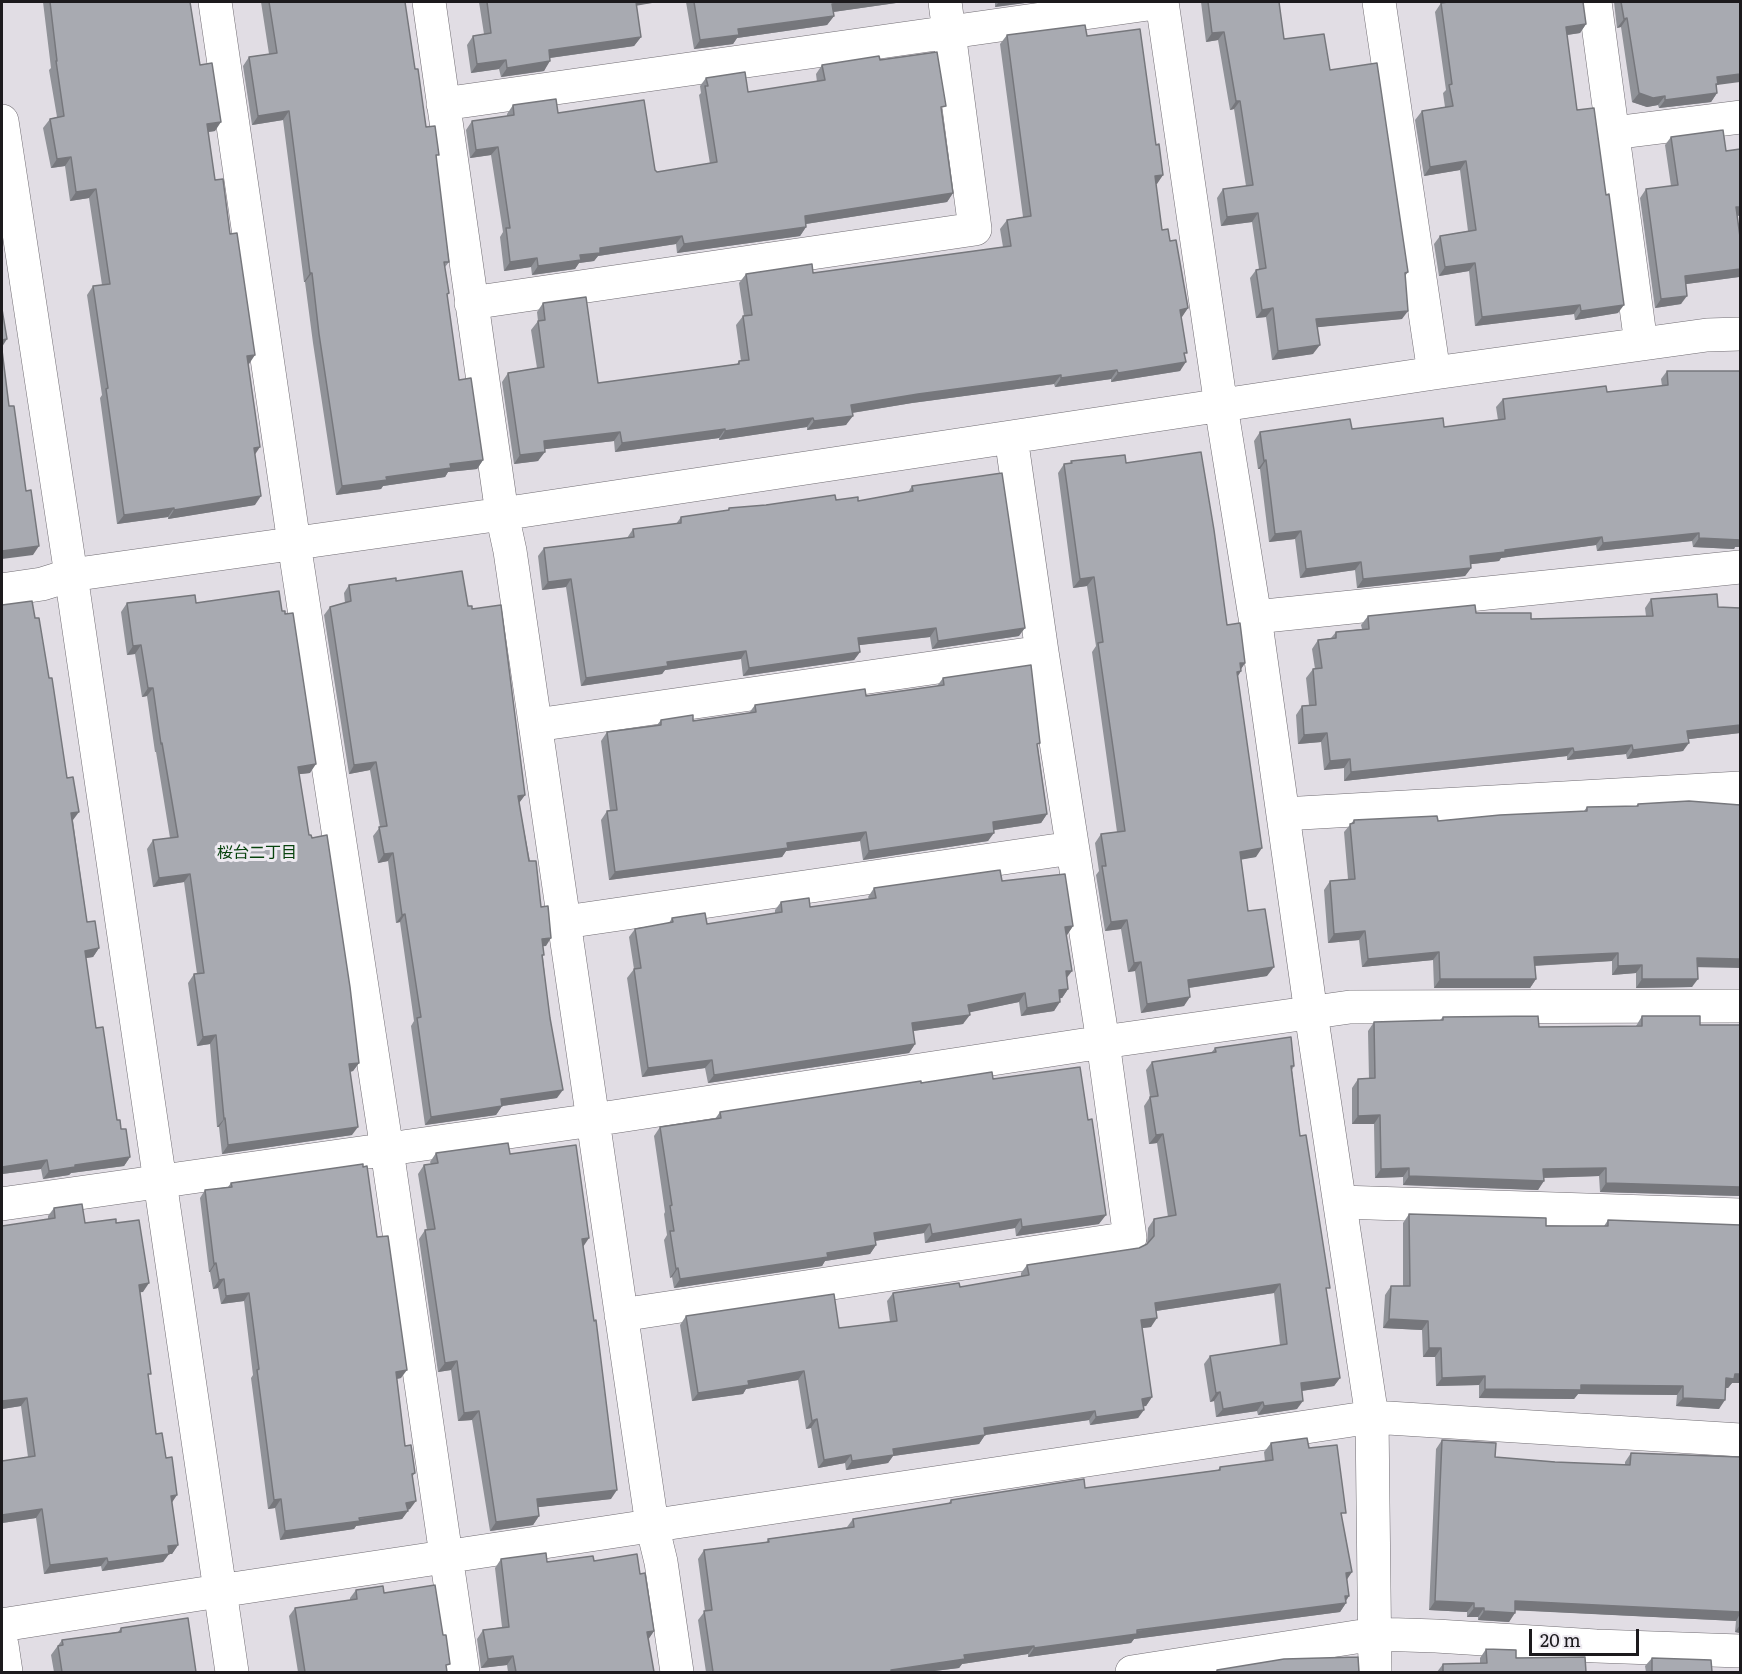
<!DOCTYPE html>
<meta charset="utf-8">
<style>
body{margin:0}
#map{position:relative;width:1742px;height:1674px;overflow:hidden;background:#e1dde4;font-family:Literata,serif}
canvas{display:block}
.frame{position:absolute;inset:0;border:3px solid #1c1a1d;pointer-events:none}
.scale{position:absolute;left:1529px;top:1629px;width:110px;height:27px;box-sizing:border-box;border:3px solid #1c1a1d;border-top:0;padding-left:8px;font-size:18px;line-height:21px;white-space:nowrap;color:#1c1a1d;-webkit-text-stroke:4px #eeeaf1;paint-order:stroke}
</style>
<div id="map">
<canvas width="1742" height="1674"></canvas>
<div class="frame"></div>
<div class="scale">20 m</div>
</div>
<script>
const context = document.querySelector('canvas').getContext('2d');
context.lineJoin = 'round';
function toPath(rows) {
  const path = new Path2D();
  for (const r of rows) {
    path.moveTo(r[0], r[1]);
    for (let i = 2; i < r.length; i += 2) path.lineTo(r[i], r[i + 1]);
  }
  return path;
}
function strokePath(path, color, width, dash) {
  context.strokeStyle = color;
  context.lineWidth = width;
  context.lineCap = dash ? 'butt' : 'round';
  context.setLineDash(dash || []);
  context.stroke(path);
}
function paint(path, color) {
  context.fillStyle = color;
  context.fill(path, 'evenodd');
}
function drawText(font, color, halo, rows, align = 'center') {
  context.font = font + ' Literata,"Noto Sans JP",serif';
  context.lineWidth = 6;
  context.setLineDash([]);
  context.textBaseline = 'middle';
  context.strokeStyle = halo;
  context.fillStyle = color;
  for (const [text, x, y, turn = 0] of rows) {
    context.save();
    context.translate(x, y);
    context.rotate((+turn || 0) * Math.PI / 180);
    context.textAlign = isNaN(turn) ? turn : align;
    if (halo) context.strokeText(text, 0, 0);
    context.fillText(text, 0, 0);
    context.restore();
  }
}
const minor = toPath([
 [215,2,294,543,387,1150,463,1672],
 [429,2,502,514,510,551,652,1525,661,1562,677,1672],
 [1162,2,1221,406,1255,617,1311,1013,1372,1417,1375,1672],
 [1379,2,1434,373],
 [1595,2,1641,344],
 [443,104,1162,2],
 [2,121,71,575,232,1672],
 [1613,133,1740,117],
 [471,303,975,229,945,2],
 [2,590,42,584,71,575,502,514,1434,373,1707,335,1740,334],
 [1255,617,1740,567],
 [536,725,1042,652],
 [1283,814,1740,788],
 [565,922,1072,848],
 [1340,1202,1740,1215],
 [2,1204,593,1120,1103,1042,1350,1007,1740,1006],
 [621,1315,1130,1238,1103,1042,1042,652,1011,437],
 [2,1625,219,1591,1372,1417,1740,1440],
 [2,1645,6,1672],
 [1132,1672,1375,1634,1436,1636,1596,1646,1740,1651]
]);
strokePath(minor, '#716d73', 34);
strokePath(minor, '#fff', 33);
paint(toPath([
 [43,2,190,2,200,65,215,131,208,132,215,180,249,364,248,364,255,454,255,505,168,519,168,517,117,524,100,398,102,395,87,295,93,286,102,285,89,198,70,201,65,166,51,168,43,128,50,119,57,117,49,70,51,68],
 [261,2,405,2,415,69,426,127,436,159,449,262,445,267,447,296,459,380,483,460,477,469,448,472,445,477,383,486,381,489,336,495,313,343,305,282,304,282,283,120,252,125,243,66,249,57,269,54],
 [479,2,658,2,636,5,641,37,634,46,550,58,544,71,501,77,499,69,471,73,467,45,473,36,484,34],
 [686,2,903,2,833,12,834,16,827,25,737,38,733,44,694,49],
 [995,2,1032,2,995,7],
 [1201,2,1279,2,1284,39,1330,70,1408,272,1405,276,1402,319,1317,327,1313,354,1272,360,1266,317,1256,318,1250,278,1256,270,1259,269,1252,222,1221,226,1217,198,1223,189,1246,186,1234,109,1230,110,1218,40,1206,42],
 [1441,2,1583,2,1586,24,1580,33,1567,35,1577,110,1618,313,1575,320,1574,314,1475,326,1469,271,1439,276,1434,244,1440,236,1468,231,1460,170,1424,176,1415,120,1422,111,1445,107,1443,93,1446,90,1435,12,1441,3],
 [1614,2,1740,2,1716,86,1717,93,1711,102,1659,108,1658,105,1647,107,1632,102,1621,27,1617,28],
 [1007,35,1087,36,1156,145,1163,175,1156,184,1162,230,1170,241,1188,308,1181,317,1185,356,1180,371,1111,382,1111,379,1055,387,1054,384,912,403,852,413,846,425,807,430,807,427,719,440,719,438,615,452,614,441,544,449,538,461,514,464,502,382,508,373,537,368,531,330,538,321,537,312,543,303,598,383,737,364,739,361,741,361,736,325,743,316,744,316,739,283,746,274,813,273,1003,247,1000,229,1007,220,1023,217,1000,44],
 [880,60,941,112,953,193,947,202,806,224,806,227,800,236,677,253,676,244,598,256,594,261,579,263,575,269,532,275,531,267,504,271,500,237,503,232,491,155,470,158,466,130,472,121,507,116,507,114,513,105,558,113,657,172,710,164,699,95,701,93,700,86,706,78,748,92,817,82,816,74,822,65],
 [1671,137,1738,216,1739,277,1686,284,1681,304,1655,308,1640,198,1646,189,1671,186,1665,145],
 [1667,371,1735,547,1734,549,1693,547,1692,541,1597,551,1596,545,1501,558,1499,561,1471,564,1471,568,1465,576,1357,588,1355,570,1300,578,1295,539,1269,542,1260,469,1258,469,1254,441,1260,432,1444,427,1498,420,1496,407,1503,399,1607,392,1662,386,1661,379],
 [1071,461,1126,463,1227,625,1245,663,1241,669,1241,671,1238,676,1256,857,1241,859,1248,911,1267,976,1189,988,1184,1006,1141,1013,1135,971,1128,972,1121,929,1105,931,1096,875,1099,871,1095,843,1101,834,1117,832,1092,652,1096,646,1087,586,1073,588,1058,473,1064,464,1070,464],
 [912,486,1019,636,932,649,930,637,859,645,860,652,854,660,743,676,741,659,665,670,662,674,581,686,566,587,542,590,538,556,544,548,627,538,633,529,676,524,681,517,727,511,729,508,836,500,858,501,908,492],
 [396,581,468,606,525,795,519,803,546,946,543,946,543,957,557,1098,502,1106,496,1115,425,1125,411,1026,414,1021,400,922,396,923,388,861,378,863,373,836,380,827,370,770,349,774,324,615,330,607,345,603,344,593,349,585],
 [1651,599,1718,607,1740,608,1740,733,1689,739,1683,751,1627,759,1626,754,1567,760,1567,756,1344,781,1344,768,1324,770,1321,742,1298,744,1296,715,1302,706,1309,705,1306,678,1313,669,1315,669,1312,649,1318,640,1331,638,1336,632,1362,629,1361,625,1368,616,1476,613,1531,619,1646,616,1645,608],
 [127,603,196,603,282,611,310,773,299,774,309,835,359,1063,353,1071,350,1072,352,1135,222,1154,219,1127,217,1127,210,1044,197,1046,188,983,194,974,197,974,184,882,153,887,147,849,153,840,170,838,156,752,155,752,147,696,142,697,135,654,127,655,121,612],
 [2,605,35,618,49,678,73,820,87,922,99,948,93,957,86,958,96,1028,117,1120,121,1129,130,1157,124,1166,71,1173,69,1175,43,1179,41,1169,2,1174],
 [943,678,1038,747,1047,814,1041,823,994,830,988,841,863,860,860,841,786,851,782,857,609,880,601,820,607,811,610,811,601,741,607,732,657,725,661,720,693,721,749,713,755,705,866,696,937,686],
 [1638,804,1698,967,1692,987,1636,988,1636,973,1612,975,1612,961,1535,966,1536,979,1530,988,1434,988,1433,960,1362,967,1359,940,1328,943,1324,890,1330,881,1348,879,1344,832,1354,820,1438,821,1584,811,1587,807,1636,806],
 [1002,881,1073,926,1067,935,1067,977,1068,989,1062,998,1060,998,1054,1011,1021,1016,1019,1002,969,1012,963,1024,913,1031,915,1044,909,1053,708,1083,705,1068,642,1077,627,978,634,969,629,937,635,929,669,923,672,918,707,924,775,913,775,910,781,902,810,907,869,899,868,897,874,888],
 [1642,1016,1700,1025,1740,1025,1740,1196,1600,1192,1599,1176,1544,1178,1538,1190,1403,1185,1403,1177,1375,1178,1374,1124,1352,1124,1352,1088,1358,1079,1369,1079,1368,1031,1374,1022,1440,1020,1443,1017,1539,1027,1636,1026],
 [1215,1048,1294,1066,1292,1070,1300,1136,1327,1293,1340,1378,1334,1386,1302,1391,1297,1409,1258,1415,1257,1411,1216,1417,1214,1401,1210,1402,1204,1364,1210,1356,1280,1345,1274,1293,1156,1311,1151,1327,1142,1328,1152,1397,1146,1406,1143,1406,1138,1418,1090,1425,1089,1420,985,1435,979,1444,893,1456,888,1463,846,1470,845,1463,818,1468,811,1428,806,1429,798,1380,746,1389,743,1394,692,1401,680,1325,686,1316,839,1328,890,1322,887,1301,893,1293,960,1287,1021,1277,1021,1273,1027,1265,1139,1248,1147,1244,1148,1228,1154,1219,1168,1217,1157,1143,1149,1144,1144,1106,1150,1097,1146,1070,1152,1062,1211,1053],
 [993,1079,1099,1224,1016,1236,1015,1228,925,1243,924,1233,875,1241,876,1245,870,1254,825,1261,822,1266,674,1288,672,1277,670,1278,664,1240,667,1235,664,1214,665,1212,654,1136,660,1127,715,1119,720,1112,921,1083],
 [436,1153,510,1154,583,1247,611,1499,538,1507,539,1516,533,1525,490,1531,472,1420,458,1421,451,1370,438,1372,419,1239,425,1230,427,1230,418,1174,424,1165,431,1164,430,1162],
 [231,1183,377,1237,401,1378,397,1379,405,1446,415,1473,412,1477,410,1509,408,1510,402,1519,356,1526,354,1529,280,1540,275,1508,268,1509,251,1378,253,1375,244,1301,221,1304,218,1288,213,1289,210,1272,209,1272,200,1198,205,1190,228,1187],
 [54,1208,85,1223,116,1223,143,1292,140,1292,148,1377,156,1434,172,1502,178,1545,172,1554,169,1554,163,1562,102,1571,101,1566,44,1574,36,1518,2,1523,2,1461,28,1457,21,1406,2,1409,2,1226,48,1219,48,1216],
 [1409,1214,1546,1226,1604,1226,1608,1220,1740,1225,1740,1383,1732,1383,1728,1388,1726,1388,1719,1409,1676,1406,1677,1395,1578,1394,1574,1399,1479,1398,1479,1385,1436,1386,1435,1357,1423,1357,1422,1330,1383,1328,1385,1295,1391,1286,1403,1286,1403,1223],
 [1442,1440,1495,1457,1555,1462,1625,1465,1625,1462,1631,1453,1740,1457,1740,1633,1735,1632,1736,1621,1515,1610,1509,1622,1478,1620,1478,1617,1467,1617,1467,1612,1429,1610,1436,1449],
 [1271,1443,1309,1448,1342,1518,1347,1579,1349,1596,1346,1601,1346,1603,1340,1612,1134,1639,1131,1643,1028,1657,1028,1654,962,1664,959,1668,926,1672,706,1672,698,1620,705,1611,698,1559,704,1550,766,1543,768,1539,847,1527,853,1519,948,1504,951,1500,1085,1488,1218,1470,1220,1467,1265,1461,1264,1452],
 [501,1559,547,1562,594,1561,640,1574,654,1631,648,1639,654,1672,508,1672,507,1665,481,1668,477,1639,483,1630,502,1627,495,1568],
 [356,1590,384,1593,447,1669,447,1672,298,1672,289,1616,295,1608,350,1600,350,1598],
 [121,1628,196,1672,54,1672,51,1655,62,1640,118,1632],
 [1486,1649,1516,1658,1586,1672,1437,1672,1443,1664,1480,1663,1480,1658],
 [1652,1658,1712,1672,1646,1672,1645,1666]
]), '#909298');
paint(toPath([
 [632,2,658,2,629,7],
 [848,2,903,2,826,13,832,4],
 [999,2,1032,2,995,7],
 [834,16,827,25,737,38,733,44,694,49,700,40,738,29],
 [1627,18,1621,27,1617,28,1624,19],
 [1586,24,1580,33,1560,36,1566,27],
 [1224,32,1218,40,1206,42,1212,33],
 [641,37,634,46,542,59,549,50],
 [506,60,499,69,471,73,477,64],
 [550,61,544,71,501,77,507,68],
 [1740,74,1740,82,1717,85,1712,92,1717,77],
 [1639,93,1665,96,1658,105,1647,107,1632,102],
 [1717,93,1711,102,1659,108,1665,100],
 [1236,101,1240,101,1234,109,1230,110],
 [289,111,283,120,252,125,258,116],
 [221,122,215,131,201,133,207,124],
 [498,147,491,155,470,158,476,150],
 [71,157,65,166,51,168,57,159],
 [1466,161,1460,170,1424,176,1430,167],
 [1163,175,1157,184,1148,185,1155,176],
 [96,189,89,198,70,201,76,192],
 [953,193,947,202,799,225,805,216],
 [1736,207,1740,207,1740,216,1731,215],
 [1258,213,1252,222,1221,226,1227,217],
 [806,227,800,236,677,253,684,244],
 [682,236,676,244,598,256,594,261,579,263,575,269,532,275,538,266,580,255,600,248],
 [537,258,531,267,504,271,510,262],
 [1475,263,1469,271,1439,276,1445,267],
 [1740,269,1740,274,1739,277,1679,285,1685,276],
 [310,273,312,273,305,282,304,282],
 [1687,296,1681,304,1655,308,1661,299],
 [1580,305,1574,314,1475,326,1482,317],
 [1624,305,1618,313,1575,320,1581,311],
 [1188,308,1182,317,1174,319,1180,310],
 [1273,308,1266,317,1256,318,1262,310],
 [1408,311,1402,319,1310,328,1316,319],
 [7,339,2,347,2,340],
 [1320,345,1313,354,1272,360,1278,351],
 [255,355,249,364,240,365,247,356],
 [1186,362,1180,371,1111,382,1118,373],
 [1117,370,1111,379,1055,387,1061,378],
 [1061,375,1054,384,912,403,845,414,851,405,918,394],
 [853,416,846,425,807,430,814,421],
 [813,418,807,427,719,440,725,431],
 [725,429,719,438,615,452,622,443],
 [620,432,614,441,538,450,544,441],
 [260,447,254,456,254,448],
 [545,452,538,461,514,464,520,455],
 [483,460,477,469,448,472,445,477,383,486,381,489,336,495,342,486,450,464],
 [1266,460,1260,469,1258,469,1264,461],
 [261,496,255,505,168,519,174,510],
 [174,508,168,517,117,524,124,515],
 [1301,531,1295,539,1269,542,1275,534],
 [1699,533,1692,541,1597,551,1603,543],
 [1602,537,1596,545,1501,558,1499,561,1464,565,1470,556,1505,550],
 [1699,538,1740,538,1740,547,1735,547,1734,549,1693,547],
 [39,546,33,555,2,559,2,551],
 [1361,562,1355,570,1300,578,1306,569],
 [1471,568,1465,576,1357,588,1363,579],
 [1094,577,1087,586,1073,588,1080,579],
 [571,579,566,587,542,590,548,582],
 [936,628,930,637,852,646,858,638],
 [1025,628,1019,636,932,649,938,641],
 [141,645,135,654,127,655,133,646],
 [746,651,741,659,665,670,662,674,581,686,586,678,667,662],
 [860,652,854,660,743,676,749,668],
 [1240,663,1245,663,1239,672,1241,671,1235,680],
 [148,688,153,688,147,696,142,697],
 [1740,725,1740,733,1681,740,1687,731],
 [1327,733,1321,742,1298,744,1304,735],
 [1689,743,1683,751,1627,759,1633,750],
 [1632,745,1626,754,1567,760,1574,752],
 [1573,748,1567,756,1344,781,1351,772],
 [1350,759,1344,768,1324,770,1330,761],
 [376,762,370,770,349,774,354,765],
 [316,764,310,773,292,775,298,767],
 [525,795,519,803,518,796],
 [79,812,73,820,65,821,71,813],
 [1047,814,1041,823,987,831,993,822],
 [866,832,860,841,786,851,782,857,609,880,615,872,787,843],
 [994,833,988,841,863,860,869,851],
 [1262,848,1256,857,1234,861,1240,852],
 [393,853,388,861,378,863,384,854],
 [190,874,184,882,153,887,159,878],
 [405,914,400,922,396,923,402,915],
 [1127,920,1121,929,1105,931,1111,922],
 [1073,926,1067,935,1059,936,1065,927],
 [1365,931,1359,940,1328,943,1334,934],
 [551,938,546,946,536,947,542,939],
 [99,948,93,957,79,959,85,951],
 [1439,952,1433,960,1362,967,1368,959],
 [1618,953,1612,961,1528,966,1534,957],
 [1697,958,1740,959,1740,968,1691,967],
 [1141,962,1135,971,1128,972,1134,963],
 [1642,965,1636,973,1612,975,1618,966],
 [1274,967,1267,976,1181,989,1188,980],
 [1066,971,1072,971,1066,979],
 [1440,979,1536,979,1530,988,1434,988],
 [1642,979,1698,979,1692,987,1636,988],
 [1068,989,1062,998,1053,999,1059,990],
 [1025,993,1019,1002,962,1014,968,1005],
 [1190,997,1184,1006,1141,1013,1147,1004],
 [1060,1002,1054,1011,1021,1016,1027,1008],
 [970,1015,963,1024,906,1032,912,1023],
 [216,1035,210,1044,197,1046,203,1037],
 [915,1044,909,1053,708,1083,714,1075],
 [712,1060,705,1068,642,1077,648,1068],
 [359,1063,353,1071,343,1073,349,1064],
 [563,1090,557,1098,502,1106,496,1115,425,1125,431,1117,501,1099],
 [1380,1115,1374,1124,1352,1124,1358,1116],
 [225,1118,219,1127,217,1127,224,1119],
 [358,1127,352,1135,222,1154,228,1145],
 [1163,1134,1157,1143,1149,1144,1156,1135],
 [130,1157,124,1166,71,1173,69,1175,43,1179,49,1171,75,1165],
 [47,1160,41,1169,2,1174,2,1167],
 [1409,1168,1403,1177,1375,1178,1381,1169],
 [1606,1168,1599,1176,1537,1178,1543,1169],
 [1409,1176,1544,1181,1538,1190,1403,1185],
 [1606,1183,1740,1187,1740,1196,1600,1192],
 [1106,1215,1099,1224,1016,1236,1022,1227],
 [1021,1219,1015,1228,925,1243,932,1234],
 [930,1224,924,1233,868,1242,874,1233],
 [589,1238,583,1247,582,1239],
 [876,1245,870,1254,825,1261,822,1266,674,1288,680,1279],
 [216,1263,210,1272,209,1272,214,1264],
 [678,1268,672,1277,670,1278,676,1269],
 [224,1279,218,1288,213,1289,219,1280],
 [149,1283,143,1292,133,1293,139,1285],
 [1280,1284,1274,1293,1149,1312,1155,1303],
 [249,1293,244,1301,221,1304,226,1296],
 [1157,1318,1151,1327,1135,1329,1141,1320],
 [1389,1319,1428,1321,1422,1330,1383,1328],
 [1429,1348,1441,1348,1435,1357,1423,1357],
 [457,1361,451,1370,438,1372,445,1363],
 [407,1370,401,1378,390,1380,396,1372],
 [804,1371,798,1380,746,1389,743,1394,692,1401,698,1393,748,1381],
 [1735,1374,1740,1374,1740,1383,1732,1383,1728,1388,1720,1387,1726,1378],
 [1485,1376,1479,1385,1436,1386,1442,1378],
 [1340,1378,1334,1386,1294,1392,1301,1383],
 [1581,1385,1683,1386,1677,1395,1578,1394,1574,1399,1479,1398,1485,1389],
 [1220,1392,1214,1401,1210,1402,1216,1393],
 [1152,1397,1146,1406,1136,1408,1142,1399],
 [27,1398,21,1406,2,1409,2,1401],
 [1683,1398,1725,1400,1719,1409,1676,1406],
 [1303,1401,1297,1409,1258,1415,1264,1406],
 [1263,1402,1257,1411,1216,1417,1223,1409],
 [1144,1410,1138,1418,1090,1425,1096,1417],
 [479,1411,472,1420,458,1421,464,1413],
 [1095,1411,1089,1420,978,1436,984,1428],
 [817,1419,811,1428,806,1429,812,1421],
 [985,1435,979,1444,893,1456,888,1463,846,1470,852,1461,893,1449],
 [851,1455,845,1463,818,1468,824,1460],
 [617,1490,611,1499,531,1508,537,1499],
 [177,1495,171,1504,171,1496],
 [281,1499,275,1508,268,1509,274,1500],
 [416,1501,410,1509,400,1511,406,1503],
 [42,1509,36,1518,2,1523,2,1515],
 [408,1511,402,1519,356,1526,354,1529,280,1540,285,1531],
 [539,1516,533,1525,490,1531,496,1522],
 [178,1545,172,1554,169,1554,163,1562,102,1571,108,1562,168,1546],
 [107,1558,101,1566,44,1574,50,1565],
 [1352,1572,1346,1581,1346,1573],
 [1349,1596,1344,1603,1346,1603,1340,1612,1134,1639,1131,1643,1028,1657,1034,1648],
 [1435,1601,1474,1603,1467,1612,1429,1610],
 [1515,1601,1740,1612,1740,1614,1736,1621,1509,1610],
 [1474,1608,1484,1608,1478,1617,1467,1617],
 [1484,1611,1515,1613,1509,1622,1478,1620],
 [1740,1625,1740,1633,1735,1632],
 [654,1631,648,1640,647,1632],
 [1034,1646,1028,1654,962,1664,959,1668,926,1672,889,1672,891,1670,964,1655],
 [513,1656,507,1665,481,1668,488,1659]
]), '#76777c');
const building = toPath([
 [50,2,190,2,200,65,212,63,221,122,207,124,215,180,223,179,230,234,237,233,255,355,247,356,260,447,254,448,261,496,174,510,174,508,124,515,106,389,108,388,93,286,110,284,96,189,76,192,71,157,57,159,50,119,64,116,56,61,57,61,50,2],
 [269,2,405,2,415,69,418,69,426,127,435,126,439,155,436,155,449,262,444,262,449,293,447,294,459,380,471,378,483,460,450,464,451,468,386,477,387,480,342,486,319,334,312,273,310,273,289,111,258,116,249,57,277,53,269,2],
 [487,2,636,2,641,37,549,50,550,61,507,68,506,60,477,64,473,36,491,33,487,2],
 [694,2,848,2,832,4,834,16,738,29,739,35,700,40,694,2],
 [1208,2,1279,2,1284,39,1324,34,1330,70,1377,63,1408,272,1405,273,1408,311,1316,319,1320,345,1278,351,1273,308,1262,310,1256,270,1266,268,1258,213,1227,217,1223,189,1253,185,1240,101,1236,101,1224,32,1212,33,1208,2],
 [1448,2,1583,2,1586,24,1566,27,1577,110,1594,108,1606,195,1609,194,1624,305,1581,311,1580,305,1482,317,1475,263,1445,267,1440,236,1476,230,1466,161,1430,167,1422,111,1453,106,1449,85,1452,84,1441,3,1448,2],
 [1621,2,1740,2,1740,74,1717,77,1718,84,1716,84,1717,93,1665,100,1665,96,1653,98,1639,93,1627,18,1624,19,1621,2],
 [1085,25,1087,36,1140,29,1156,145,1159,144,1163,175,1155,176,1162,230,1168,229,1170,241,1176,240,1188,308,1180,310,1187,353,1184,353,1186,362,1118,373,1117,370,1061,378,1061,375,918,394,851,405,853,416,814,421,813,418,725,431,725,429,622,443,620,432,544,441,545,452,520,455,508,373,544,367,538,321,545,320,543,303,586,297,598,383,739,364,739,361,749,360,743,316,752,315,746,274,812,264,813,273,1011,246,1007,220,1031,216,1007,35,1085,25],
 [937,52,946,106,941,107,953,193,805,216,806,227,684,244,682,236,600,248,600,253,580,255,581,260,538,266,537,258,510,262,506,228,510,228,498,147,476,150,472,121,514,115,513,105,556,99,558,113,644,100,655,170,657,172,717,162,705,86,708,86,706,78,745,72,748,92,825,80,822,65,879,56,880,60,937,52],
 [1723,130,1726,151,1740,149,1740,207,1736,207,1740,237,1740,269,1685,276,1687,296,1661,299,1646,189,1678,185,1671,137,1723,130],
 [2,309,7,339,2,340,2,309],
 [2,350,9,406,14,406,26,491,31,490,39,546,2,551,2,350],
 [1667,371,1740,371,1740,540,1699,538,1699,533,1603,543,1602,537,1505,550,1505,552,1470,556,1471,568,1363,579,1361,562,1306,569,1301,531,1275,534,1266,460,1264,461,1260,432,1350,419,1352,429,1443,418,1444,427,1505,419,1503,399,1606,386,1607,392,1668,385,1667,371],
 [1201,452,1214,530,1227,625,1240,623,1245,663,1240,663,1241,671,1237,672,1262,848,1240,852,1248,911,1265,909,1274,967,1188,980,1190,997,1147,1004,1141,962,1134,963,1127,920,1111,922,1102,866,1106,866,1101,834,1125,831,1098,643,1103,642,1094,577,1080,579,1064,464,1072,463,1071,461,1125,455,1126,463,1201,452],
 [1002,473,1025,628,938,641,936,628,858,638,860,652,749,668,746,651,667,662,668,666,586,678,571,579,548,582,544,548,634,537,633,529,681,523,681,517,729,510,729,508,766,505,835,495,836,500,858,497,858,501,913,491,912,486,1002,473],
 [462,571,468,606,472,606,472,609,501,605,525,795,518,796,529,861,536,861,541,907,548,906,551,938,542,939,544,955,542,955,550,1018,563,1090,501,1099,502,1106,431,1117,417,1018,421,1017,405,914,402,915,393,853,384,854,379,827,387,826,376,762,354,765,330,607,351,601,349,585,396,578,396,581,462,571],
 [279,591,282,611,285,611,285,614,293,613,316,764,298,767,309,835,311,835,312,838,327,835,350,987,359,1063,349,1064,358,1127,228,1145,225,1118,224,1119,216,1035,203,1037,194,974,204,973,190,874,159,878,153,840,178,837,162,743,161,744,153,688,148,688,141,645,133,646,127,603,195,595,196,603,279,591],
 [1717,594,1718,607,1740,608,1740,725,1687,731,1689,743,1633,750,1632,745,1574,752,1573,748,1351,772,1350,759,1330,761,1327,733,1304,735,1302,706,1316,705,1313,669,1322,668,1318,640,1336,638,1336,632,1369,629,1368,616,1475,605,1476,613,1531,613,1531,619,1653,616,1651,599,1717,594],
 [32,601,35,618,39,618,49,678,52,678,67,778,73,777,79,812,71,813,87,922,95,921,99,948,85,951,96,1028,103,1027,117,1120,120,1120,121,1129,126,1129,130,1157,75,1165,75,1167,49,1171,47,1160,2,1167,2,605,32,601],
 [1031,665,1040,743,1037,744,1047,814,993,822,994,833,869,851,866,832,787,843,788,848,615,872,607,811,617,810,607,732,661,725,661,720,693,715,693,721,756,712,755,705,865,689,866,696,944,685,943,678,1031,665],
 [1689,801,1740,805,1740,959,1697,958,1698,979,1642,979,1642,965,1618,966,1618,953,1534,957,1536,979,1440,979,1439,952,1368,959,1365,931,1334,934,1330,881,1355,879,1350,824,1354,823,1354,820,1437,816,1438,821,1500,815,1587,811,1587,807,1638,806,1638,804,1689,801],
 [1000,870,1002,881,1065,874,1073,926,1065,927,1072,971,1066,971,1068,989,1059,990,1060,1002,1027,1008,1025,993,968,1005,970,1015,912,1023,915,1044,714,1075,712,1060,648,1068,634,969,641,968,635,929,673,922,672,918,705,913,707,924,782,912,781,902,809,898,810,907,876,898,874,888,1000,870],
 [1538,1016,1539,1027,1642,1026,1642,1016,1700,1016,1700,1025,1740,1025,1740,1187,1606,1183,1606,1168,1543,1169,1544,1181,1409,1176,1409,1168,1381,1169,1380,1115,1358,1116,1358,1079,1375,1078,1374,1022,1443,1020,1443,1017,1538,1016],
 [1291,1037,1294,1066,1291,1066,1300,1136,1306,1135,1330,1288,1326,1288,1340,1378,1301,1383,1303,1401,1264,1406,1263,1402,1223,1409,1220,1392,1216,1393,1210,1356,1287,1344,1280,1284,1155,1303,1157,1318,1141,1320,1152,1397,1142,1399,1144,1410,1096,1417,1095,1411,984,1428,985,1435,893,1449,894,1455,852,1461,851,1455,824,1460,817,1419,812,1421,804,1371,748,1381,749,1385,698,1393,686,1316,834,1294,839,1328,897,1321,893,1293,959,1283,960,1287,1029,1275,1027,1265,1139,1248,1147,1244,1154,1236,1154,1219,1176,1215,1163,1134,1156,1135,1150,1097,1158,1096,1152,1062,1216,1052,1215,1048,1291,1037],
 [1080,1067,1088,1120,1092,1119,1106,1215,1022,1227,1021,1219,932,1234,930,1224,874,1233,876,1245,827,1253,828,1257,680,1279,678,1268,676,1269,670,1231,674,1231,670,1206,672,1205,660,1127,721,1118,720,1112,921,1081,921,1083,992,1072,993,1079,1080,1067],
 [508,1143,510,1154,576,1145,589,1238,582,1239,594,1321,596,1320,617,1490,537,1499,539,1516,496,1522,479,1411,464,1413,457,1361,445,1363,425,1230,435,1229,424,1165,438,1163,436,1153,508,1143],
 [363,1164,363,1167,367,1166,377,1237,388,1236,407,1370,396,1372,405,1446,411,1445,415,1473,412,1474,416,1501,406,1503,408,1511,359,1518,360,1521,285,1531,281,1499,274,1500,257,1370,259,1369,249,1293,226,1296,224,1279,219,1280,216,1263,214,1264,205,1190,232,1187,231,1183,363,1164],
 [82,1204,85,1223,116,1219,116,1223,139,1220,149,1283,139,1285,151,1374,148,1374,156,1434,162,1433,166,1458,172,1457,177,1495,171,1496,178,1545,168,1546,169,1554,108,1562,107,1558,50,1565,42,1509,2,1515,2,1461,35,1456,27,1398,2,1401,2,1226,55,1218,54,1208,82,1204],
 [1409,1214,1546,1218,1546,1226,1608,1226,1608,1220,1740,1225,1740,1374,1735,1374,1734,1379,1726,1378,1725,1400,1683,1398,1683,1386,1581,1385,1581,1390,1485,1389,1485,1376,1442,1378,1441,1348,1429,1348,1428,1321,1389,1319,1391,1286,1410,1286,1409,1214],
 [1307,1438,1309,1448,1337,1445,1346,1513,1341,1513,1352,1572,1346,1573,1349,1596,1345,1596,1346,1603,1137,1630,1137,1634,1034,1648,1034,1646,964,1655,965,1659,891,1670,891,1672,713,1672,704,1611,712,1610,704,1550,769,1542,768,1539,854,1527,853,1519,951,1503,951,1500,1052,1484,1084,1479,1085,1488,1220,1470,1220,1467,1273,1460,1271,1443,1307,1438],
 [1442,1440,1496,1443,1495,1457,1555,1462,1630,1465,1631,1453,1740,1457,1740,1612,1515,1601,1515,1613,1484,1611,1484,1608,1474,1608,1474,1603,1435,1601,1442,1440],
 [546,1553,547,1562,593,1556,594,1561,637,1554,640,1574,645,1573,654,1631,647,1632,654,1672,516,1672,513,1656,488,1659,483,1630,509,1627,501,1559,546,1553],
 [435,1585,443,1635,446,1635,450,1664,446,1665,447,1672,305,1672,295,1608,357,1599,356,1590,383,1586,384,1593,435,1585],
 [188,1618,196,1672,62,1672,58,1646,63,1645,62,1640,121,1632,121,1628,188,1618],
 [1486,1649,1516,1650,1516,1658,1585,1657,1586,1672,1443,1672,1443,1664,1487,1663,1486,1649],
 [1358,1657,1359,1672,1217,1672,1217,1670,1284,1659,1358,1657],
 [1652,1658,1711,1660,1712,1672,1652,1672,1652,1658]
]);
paint(building, '#a8aab1');
strokePath(building, '#76777c', 1.5);
drawText('16px', '#08430e', '#eeeaf1', [
 ["桜台二丁目",257,853]
]);
</script>
